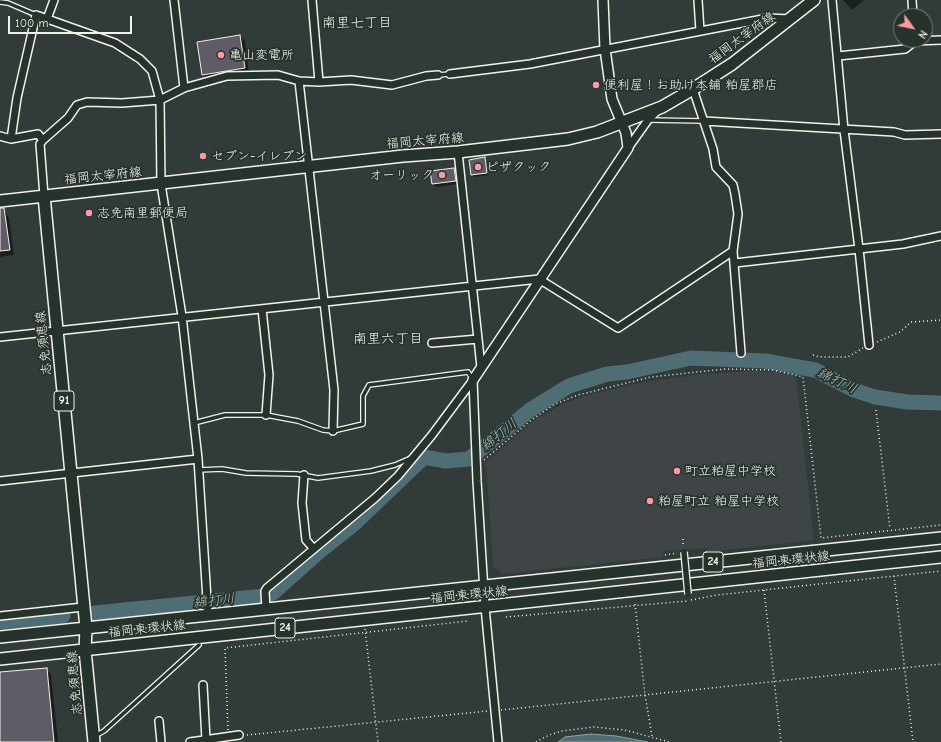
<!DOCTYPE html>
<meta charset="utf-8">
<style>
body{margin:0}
#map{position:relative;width:941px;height:742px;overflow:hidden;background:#313b39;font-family:"Comic Neue",sans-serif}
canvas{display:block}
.north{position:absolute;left:893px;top:8px;width:40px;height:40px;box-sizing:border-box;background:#26332d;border:1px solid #787f78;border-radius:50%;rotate:123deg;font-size:11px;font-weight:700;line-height:16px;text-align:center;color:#f4f1e8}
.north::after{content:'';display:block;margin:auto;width:14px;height:18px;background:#ff9aa2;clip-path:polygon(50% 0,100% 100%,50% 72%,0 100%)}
.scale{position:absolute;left:8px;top:16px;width:124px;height:18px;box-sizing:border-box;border:2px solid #f4f1e8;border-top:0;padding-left:5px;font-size:12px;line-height:14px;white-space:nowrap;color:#f4f1e8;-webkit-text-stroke:3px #26332d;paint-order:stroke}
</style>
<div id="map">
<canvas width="941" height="742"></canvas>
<div class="north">N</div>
<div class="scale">100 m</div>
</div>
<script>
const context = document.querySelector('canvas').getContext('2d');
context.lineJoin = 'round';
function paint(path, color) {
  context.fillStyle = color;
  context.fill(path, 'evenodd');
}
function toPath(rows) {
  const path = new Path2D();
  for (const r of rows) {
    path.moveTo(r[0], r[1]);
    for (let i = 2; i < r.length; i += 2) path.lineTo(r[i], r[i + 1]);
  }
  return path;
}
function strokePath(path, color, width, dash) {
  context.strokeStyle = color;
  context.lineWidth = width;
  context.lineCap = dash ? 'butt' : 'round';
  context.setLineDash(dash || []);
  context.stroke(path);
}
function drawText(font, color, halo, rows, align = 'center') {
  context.font = font + ' "Comic Neue","Klee One",sans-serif';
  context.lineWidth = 3.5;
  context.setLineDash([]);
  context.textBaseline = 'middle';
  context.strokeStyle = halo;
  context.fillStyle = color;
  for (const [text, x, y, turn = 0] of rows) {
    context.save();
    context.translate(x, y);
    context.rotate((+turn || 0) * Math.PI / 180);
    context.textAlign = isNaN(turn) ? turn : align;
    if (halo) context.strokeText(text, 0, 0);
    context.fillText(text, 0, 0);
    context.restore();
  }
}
paint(toPath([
 [753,371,778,372,796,377,814,540,707,552,707,548,663,551,663,557,503,574,493,566,486,462,536,419,561,405,584,396,644,382,702,374]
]), '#3f4547');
const water = toPath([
 [591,734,616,736,648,742,558,742,565,737,591,734]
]);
paint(water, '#4f6d75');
strokePath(water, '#91a2a3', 1);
paint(toPath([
 [843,0,864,0,852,10],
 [240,36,245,41,249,73,208,79,203,74],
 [484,158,486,161,488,175,475,177,472,175],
 [453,169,457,173,459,184,436,187,433,184],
 [5,213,9,218,14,255,0,257,0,214],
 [46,669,51,674,58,742,0,742,0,673]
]), '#0007');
strokePath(toPath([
 [95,613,265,596,273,593,319,552,354,524,424,457,446,461,469,459,530,410,569,386,607,374,627,372,691,358,765,361,815,370,854,390,875,397,907,402,941,403],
 [0,622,63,616]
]), '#4f6d75', 15);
const building = toPath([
 [240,35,245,68,202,75,197,42,240,35],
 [485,157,487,173,471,175,469,160,485,157],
 [454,168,456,181,432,184,430,171,454,168],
 [0,208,4,208,10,250,0,251,0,208],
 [47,668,54,742,0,742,0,672,47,668]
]);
paint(building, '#5f5c67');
strokePath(building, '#f4f1e8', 1);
const service = toPath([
 [0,2,8,3,36,15],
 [438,75,450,74],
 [649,120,704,121],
 [194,423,225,415,266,415,298,421,323,430,333,431,363,424,363,396,369,385,468,372,473,380],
 [199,470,222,469,246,473,297,474,318,478,371,471,395,465,411,458],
 [95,736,104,731,199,645]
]);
const minor = toPath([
 [174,0,184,88],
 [312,0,319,82],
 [698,0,700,31],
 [832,0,844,130,859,249,869,345],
 [912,0,913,16],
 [47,19,54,0],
 [838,56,905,49,915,41,941,40],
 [450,74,530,64,768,18,789,19],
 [299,81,334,390,333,431],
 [693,89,713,149,716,167,733,185,735,194,738,214,733,251,741,353],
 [704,121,894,132,905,135,941,134],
 [0,136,11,139,38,134,43,140],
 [11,139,17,98,36,15,115,43,140,59,152,71,160,100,161,184,182,316,198,459,208,615],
 [628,148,648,120,657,111],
 [458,152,481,367],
 [44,196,40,144,43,140,68,118,77,105,87,102,122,103,160,100,184,88,227,76,278,75,299,81,319,82,351,80,392,85,426,76,438,75],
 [735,263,903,244,941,236],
 [262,309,269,375,266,415],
 [0,337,539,279,618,328,733,251],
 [432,343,478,339],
 [473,380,477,481,485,607,498,742],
 [304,475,302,503,306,540,314,549],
 [0,481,198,459],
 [266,610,265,591,267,588,375,498,398,476,432,435,473,380],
 [0,616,83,607],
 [203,685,206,740],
 [159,721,161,742],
 [190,742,239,735]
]);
const tertiary = toPath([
 [473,380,628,148,626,133,612,99,605,49,603,0]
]);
const primary = toPath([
 [44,196,86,628,85,650,94,742],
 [0,201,403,156,458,152,568,139,597,132,662,107,693,89,732,64,814,0],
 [0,637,941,538],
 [0,659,941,557]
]);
strokePath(service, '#f4f1e8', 6);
strokePath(minor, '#f4f1e8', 10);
strokePath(tertiary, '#f4f1e8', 12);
strokePath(primary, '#f4f1e8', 14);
strokePath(toPath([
 [877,342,900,332,911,322,941,320],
 [813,355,819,357,848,357,863,348],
 [876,410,890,529],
 [484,460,530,421,555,404,578,395,651,377,725,369,773,370,803,377,821,538,941,525],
 [683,539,683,545],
 [665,555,677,553],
 [894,576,913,742],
 [764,590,781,742],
 [691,600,717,595,941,571],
 [635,604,645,695,652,736],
 [506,617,687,601],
 [365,629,378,742],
 [501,710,941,664],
 [228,730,225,648,468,621],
 [247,735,488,711],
 [536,742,549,735,562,731,594,727,624,730,670,742]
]), '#f4f1e8', 1.5, [1, 3]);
strokePath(service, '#26332d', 3.5);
strokePath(minor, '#26332d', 7);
strokePath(tertiary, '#26332d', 9);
strokePath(primary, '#26332d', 11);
const pedestrianBridge = toPath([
 [684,552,688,594]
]);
strokePath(pedestrianBridge, '#f4f1e8', 8, []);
strokePath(pedestrianBridge, '#26332d', 5.5);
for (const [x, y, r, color] of [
 [221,55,4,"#ff9aa2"],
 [596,85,4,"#ff9aa2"],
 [203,156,4,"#ff9aa2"],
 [478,167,4,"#ff9aa2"],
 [442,175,4,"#ff9aa2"],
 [89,213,4,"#ff9aa2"],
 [677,471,4,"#ff9aa2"],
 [650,501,4,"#ff9aa2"]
]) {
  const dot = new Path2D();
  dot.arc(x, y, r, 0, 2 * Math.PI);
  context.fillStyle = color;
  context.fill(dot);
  strokePath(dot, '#26332d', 1.5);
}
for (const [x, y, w] of [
 [64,401,20],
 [713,562,20],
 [285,628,20]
]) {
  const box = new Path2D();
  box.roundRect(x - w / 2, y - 10, w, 20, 3);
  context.fillStyle = '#26332d';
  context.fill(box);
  strokePath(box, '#f4f1e8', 1);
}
drawText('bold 12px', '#f4f1e8', null, [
 ["91",64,401],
 ["24",713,562],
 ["24",285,628]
]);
drawText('13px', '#f4f1e8', '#26332d', [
 ["福岡太宰府線",742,38,-36],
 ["福岡太宰府線",425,141,-5],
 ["福岡太宰府線",103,176,-6],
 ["志免須恵線",44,343,-96],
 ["福岡東環状線",791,560,-6],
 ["福岡東環状線",469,595,-6],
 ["福岡東環状線",147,629,-6],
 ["志免須恵線",75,683,-95]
]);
drawText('13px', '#f4f1e8', '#26332d', [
 ["亀山変電所",229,55],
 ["便利屋！お助け本舗 粕屋郡店",604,85],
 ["セブン-イレブン",211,156],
 ["ピザクック",486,167],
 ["オーリック",434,175,"right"],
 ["志免南里郵便局",97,213],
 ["町立粕屋中学校",685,471],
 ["粕屋町立 粕屋中学校",658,501]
], 'left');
drawText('14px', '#f4f1e8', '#26332d', [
 ["南里七丁目",357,23],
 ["南里六丁目",388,339]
]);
drawText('italic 14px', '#b2bcba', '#26332d', [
 ["綿打川",837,381,25],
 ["綿打川",499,435,-39],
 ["綿打川",214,601,-6]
]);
</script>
